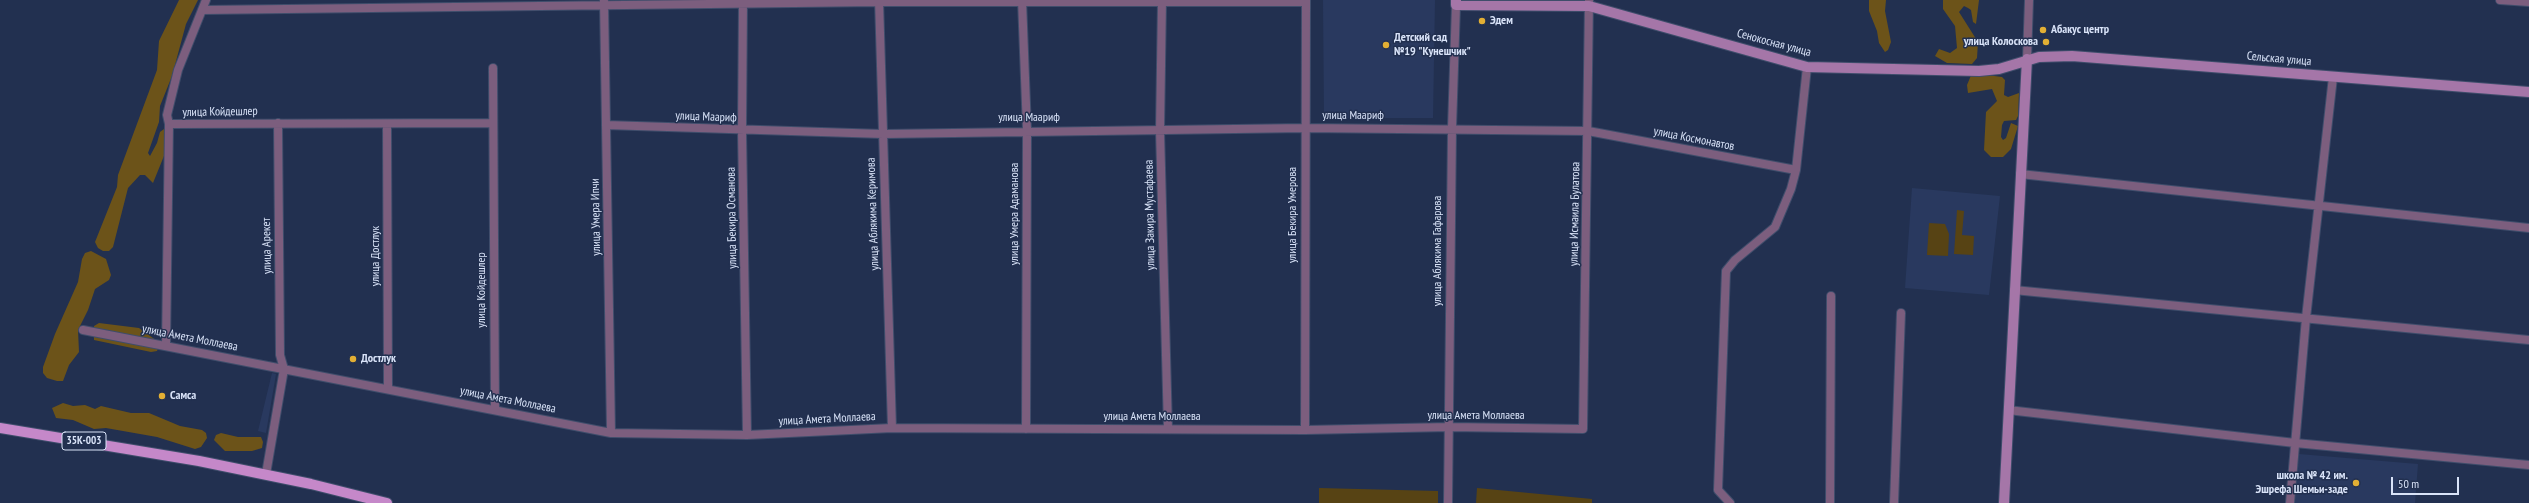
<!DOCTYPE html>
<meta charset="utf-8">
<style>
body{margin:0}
#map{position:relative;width:2529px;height:503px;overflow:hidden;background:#223050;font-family:"PT Sans Narrow",sans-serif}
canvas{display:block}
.scale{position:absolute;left:2391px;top:477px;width:68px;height:18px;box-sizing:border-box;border:2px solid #d9e3f8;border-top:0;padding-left:5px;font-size:12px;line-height:14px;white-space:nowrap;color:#d9e3f8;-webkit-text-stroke:3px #223050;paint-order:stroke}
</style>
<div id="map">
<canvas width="2529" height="503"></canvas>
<div class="scale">50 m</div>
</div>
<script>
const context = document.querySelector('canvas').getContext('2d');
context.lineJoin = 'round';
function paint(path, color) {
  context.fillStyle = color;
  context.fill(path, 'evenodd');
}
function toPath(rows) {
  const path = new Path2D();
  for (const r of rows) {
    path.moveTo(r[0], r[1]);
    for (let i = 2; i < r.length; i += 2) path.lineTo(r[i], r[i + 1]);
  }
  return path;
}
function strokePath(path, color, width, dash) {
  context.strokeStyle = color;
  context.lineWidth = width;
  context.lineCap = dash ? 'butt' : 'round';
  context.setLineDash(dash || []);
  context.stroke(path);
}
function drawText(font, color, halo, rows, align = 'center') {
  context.font = font + ' "PT Sans Narrow",sans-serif';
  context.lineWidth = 3;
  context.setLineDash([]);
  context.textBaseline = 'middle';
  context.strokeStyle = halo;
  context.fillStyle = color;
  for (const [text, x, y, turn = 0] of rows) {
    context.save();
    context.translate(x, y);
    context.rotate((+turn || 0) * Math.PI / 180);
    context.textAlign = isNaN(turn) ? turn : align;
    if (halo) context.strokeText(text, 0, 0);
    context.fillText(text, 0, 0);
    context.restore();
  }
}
paint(toPath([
 [1323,0,1435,0,1433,118,1324,118],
 [1912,188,2000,196,1989,295,1905,288],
 [272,373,276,374,266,433,258,431],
 [2299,454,2418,464,2415,503,2295,503]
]), '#29395f');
paint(toPath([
 [1957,210,1964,211,1962,235,1974,236,1973,255,1954,254],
 [1929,223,1945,224,1949,234,1948,256,1927,255],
 [1319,488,1438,491,1438,503,1319,503],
 [1477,488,1592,499,1592,503,1476,503]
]), '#574314');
paint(toPath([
 [179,0,198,0,186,24,172,76,160,106,159,122,148,153,150,156,157,143,160,132,164,129,166,151,153,183,145,175,140,175,128,188,113,247,109,251,103,251,98,248,95,242,117,187,118,175,157,70,159,41],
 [1869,0,1886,0,1885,11,1891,42,1888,50,1885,52,1879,43,1877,31,1869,11],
 [1943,0,1979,0,1976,24,1973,22,1971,10,1968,8,1964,6,1959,12,1978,42,1977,58,1972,64,1947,63,1935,56,1939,49,1950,53,1957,48,1955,26,1943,9],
 [1972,73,2002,77,2005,80,2004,95,2008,97,2019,93,2018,116,2016,120,2004,121,2002,125,2001,137,2003,140,2006,138,2011,123,2018,126,2011,149,2003,157,1991,157,1984,150,1986,112,1997,101,1992,89,1968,93,1967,85],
 [91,251,106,259,111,275,109,280,95,289,88,310,78,330,79,352,69,365,63,381,57,381,47,378,43,373,43,367,55,334,78,282,82,259,85,253],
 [99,323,139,328,157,341,159,346,157,351,151,352,94,340,94,326],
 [63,403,73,406,85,405,95,409,101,406,131,413,149,413,180,426,202,430,206,433,207,438,201,447,195,449,157,437,106,428,94,429,73,420,56,418,52,408],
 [221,433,238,437,261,437,263,442,262,448,252,451,225,451,214,440,216,435]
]), '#6c5319');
const street = toPath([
 [743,0,742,131,747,435],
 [879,0,892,428],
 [1022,0,1027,130,1026,429],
 [1162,0,1160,131,1168,429],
 [2500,0,2529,2],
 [604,1,611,433],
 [202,10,878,2,1306,2],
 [2027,59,2029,0],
 [493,68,495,410],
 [169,124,167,115,178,70,206,0],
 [387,124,388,388],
 [606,125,883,134,1305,128,1588,131,1796,170],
 [2020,174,2529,228],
 [2014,290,2529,340],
 [83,330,611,433,747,435,892,428,1305,430,1450,427,1583,429,1589,0],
 [166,346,169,124,493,123],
 [2008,410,2295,443,2529,465],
 [1305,430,1306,0],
 [266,474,284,369,280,355,278,123],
 [1448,503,1452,128,1456,5],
 [1730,503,1718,490,1726,271,1735,260,1775,227,1791,189,1796,170,1807,67],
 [1830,503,1831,296],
 [1894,503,1901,313],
 [2290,503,2306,318,2333,77]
]);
const secondary = toPath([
 [1456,0,1456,5,1589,6,1807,67,1979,71,1999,69,2039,57,2072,56,2529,92],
 [2004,503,2027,59]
]);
const primary = toPath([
 [0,428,199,461,311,484,387,503]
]);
strokePath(street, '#3f4d6b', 10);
strokePath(secondary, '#3f4d6b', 12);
strokePath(primary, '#3f4d6b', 12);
strokePath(street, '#7c5e7e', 8);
strokePath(secondary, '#a576a8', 10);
strokePath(primary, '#c588c9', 10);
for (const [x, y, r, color] of [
 [1482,21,4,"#e2af34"],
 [2043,30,4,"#e2af34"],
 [2046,42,4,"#e2af34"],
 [1386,45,4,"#e2af34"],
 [353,359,4,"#e2af34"],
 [162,396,4,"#e2af34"],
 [2356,483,4,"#e2af34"]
]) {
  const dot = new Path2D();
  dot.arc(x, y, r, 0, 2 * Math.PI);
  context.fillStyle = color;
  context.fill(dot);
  strokePath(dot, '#223050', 1.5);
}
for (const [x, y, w] of [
 [84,441,44]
]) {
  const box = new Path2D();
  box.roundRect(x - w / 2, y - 9, w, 18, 3);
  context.fillStyle = '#223050';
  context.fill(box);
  strokePath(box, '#d9e3f8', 1);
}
drawText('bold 11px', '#d9e3f8', null, [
 ["35К-003",84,441]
]);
drawText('bold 12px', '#d9e3f8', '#223050', [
 ["Эдем",1490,21],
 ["Абакус центр",2051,30],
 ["Детский сад",1394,38],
 ["№19 \"Кунешчик\"",1394,52],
 ["улица Колоскова",2038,42,"right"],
 ["Достлук",361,359],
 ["Самса",170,396],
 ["школа № 42 им.",2348,476,"right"],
 ["Эшрефа Шемьи-заде",2348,490,"right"]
], 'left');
drawText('12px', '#d9e3f8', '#223050', [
 ["Сенокосная улица",1774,43,15],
 ["Сельская улица",2279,59,5],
 ["улица Койдешлер",220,112,-1],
 ["улица Маариф",1353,116],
 ["улица Маариф",706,117,2],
 ["улица Маариф",1029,118],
 ["улица Космонавтов",1694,139,11],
 ["улица Аблякима Керимова",873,214,-92],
 ["улица Умера Адаманова",1015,214,-90],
 ["улица Исмаила Булатова",1575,214,-89],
 ["улица Закира Мустафаева",1150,215,-91],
 ["улица Бекира Умерова",1293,215,-90],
 ["улица Умера Ипчи",596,217,-91],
 ["улица Бекира Османова",732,218,-91],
 ["улица Арекет",267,246,-91],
 ["улица Аблякима Гафарова",1438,251,-90],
 ["улица Достлук",376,256,-90],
 ["улица Койдешлер",482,290,-90],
 ["улица Амета Моллаева",190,338,11],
 ["улица Амета Моллаева",508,400,11],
 ["улица Амета Моллаева",1476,416],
 ["улица Амета Моллаева",1152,417],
 ["улица Амета Моллаева",827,419,-3]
]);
</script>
